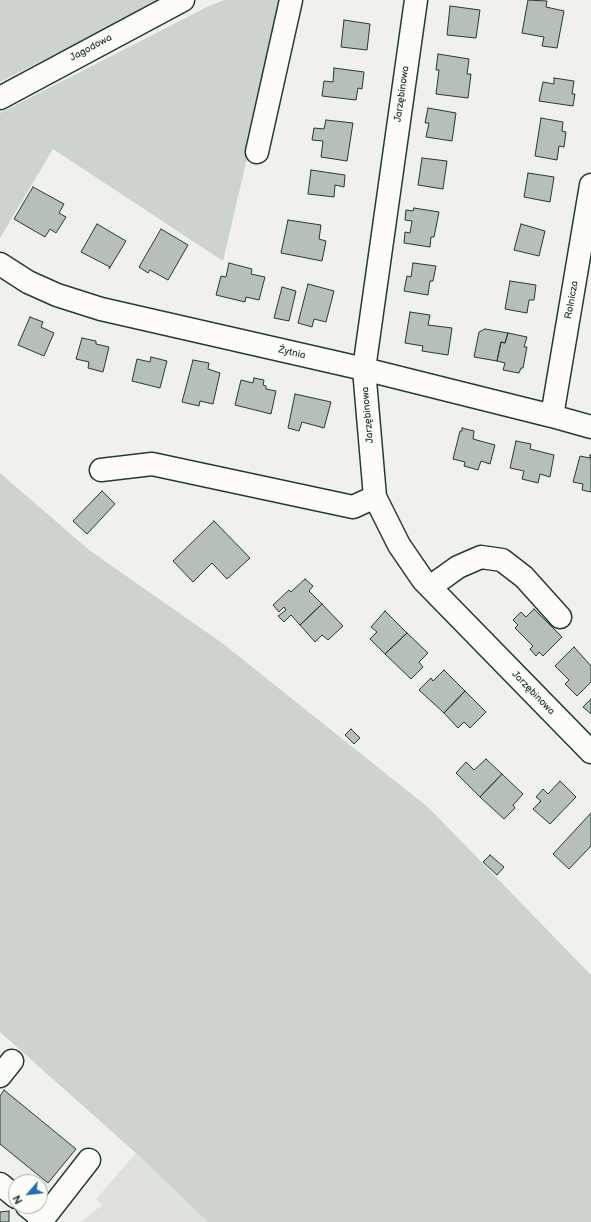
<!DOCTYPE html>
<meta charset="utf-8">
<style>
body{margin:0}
#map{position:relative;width:591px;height:1222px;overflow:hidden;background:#f0f1eb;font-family:"Balsamiq Sans",sans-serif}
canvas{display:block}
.north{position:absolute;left:8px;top:1174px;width:40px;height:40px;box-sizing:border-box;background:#fdfcf7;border:1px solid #a4b0a9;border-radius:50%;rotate:242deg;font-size:11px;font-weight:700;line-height:16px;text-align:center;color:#1f3d34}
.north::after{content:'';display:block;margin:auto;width:14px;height:18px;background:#1f6fb2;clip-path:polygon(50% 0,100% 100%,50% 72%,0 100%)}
</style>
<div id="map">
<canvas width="591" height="1222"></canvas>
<div class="north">N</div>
</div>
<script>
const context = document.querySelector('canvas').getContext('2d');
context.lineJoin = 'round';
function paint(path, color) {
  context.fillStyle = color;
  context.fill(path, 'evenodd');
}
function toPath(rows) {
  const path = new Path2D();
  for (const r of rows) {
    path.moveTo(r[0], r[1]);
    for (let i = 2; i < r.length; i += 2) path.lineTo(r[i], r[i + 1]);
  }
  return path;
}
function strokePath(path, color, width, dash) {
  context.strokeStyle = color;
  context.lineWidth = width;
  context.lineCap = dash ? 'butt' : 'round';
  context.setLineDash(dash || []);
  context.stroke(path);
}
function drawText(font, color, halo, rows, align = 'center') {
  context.font = font + ' "Balsamiq Sans",sans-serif';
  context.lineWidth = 4;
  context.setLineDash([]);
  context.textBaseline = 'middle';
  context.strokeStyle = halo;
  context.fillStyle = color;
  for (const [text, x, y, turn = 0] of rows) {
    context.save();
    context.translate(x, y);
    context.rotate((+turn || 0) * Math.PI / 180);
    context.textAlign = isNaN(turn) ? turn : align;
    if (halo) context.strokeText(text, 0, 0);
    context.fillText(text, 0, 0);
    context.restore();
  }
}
paint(toPath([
 [136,1153,208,1222,81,1222,102,1205,96,1199]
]), '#dfe2dc');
paint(toPath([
 [0,0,161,0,0,82],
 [224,0,284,0,223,261,53,149,0,238,0,113,207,7],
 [0,473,89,550,222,643,429,808,591,975,591,1222,208,1222,136,1153,0,1032]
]), '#cdd3cd');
const building = toPath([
 [528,0,547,1,546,7,564,11,557,48,542,46,544,37,522,33,528,0],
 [450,6,480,10,476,38,447,35,450,6],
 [344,20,370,24,367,50,341,47,344,20],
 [438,54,469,59,467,74,471,74,468,98,436,94,439,70,436,70,438,54],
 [334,68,364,72,362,89,358,88,356,100,322,96,324,81,333,82,334,68],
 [554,78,574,81,572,94,575,94,573,106,539,101,543,82,554,84,554,78],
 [428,108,456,113,452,141,426,137,429,123,425,123,428,108],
 [541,118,563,122,562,131,566,132,564,147,559,146,557,160,535,156,541,118],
 [326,120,353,123,347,161,321,157,323,141,312,140,314,128,324,129,326,120],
 [422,158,447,161,443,189,418,185,422,158],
 [311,170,345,175,344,187,335,185,334,197,308,194,311,170],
 [528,173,554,177,550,202,524,197,528,173],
 [33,187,64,204,59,213,66,217,56,233,50,229,45,237,14,219,33,187],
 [414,208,439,212,434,237,431,237,430,247,404,243,405,232,410,233,412,221,405,220,406,210,413,211,414,208],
 [288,220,321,225,319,239,326,241,322,261,281,253,288,220],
 [97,224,126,241,109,269,110,267,81,252,97,224],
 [521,224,545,231,539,256,514,250,521,224],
 [161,229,188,245,168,280,150,270,148,273,139,267,161,229],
 [229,263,252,269,251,274,265,277,259,300,246,297,245,302,216,295,221,276,226,277,229,263],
 [413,263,436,266,433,281,430,281,428,295,404,291,407,276,411,277,413,263],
 [510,281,536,285,534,300,529,300,527,313,505,309,510,281],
 [308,284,334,291,326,322,314,319,312,327,298,323,308,284],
 [282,287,296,291,289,321,274,318,282,287],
 [410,312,430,315,428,325,452,328,448,355,422,351,423,346,405,343,410,312],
 [30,317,43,322,41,327,54,333,44,356,18,345,30,317],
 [485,329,508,333,505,343,501,342,497,361,474,357,479,332,485,329],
 [508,333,527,337,524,347,527,347,523,368,521,368,519,373,503,370,505,363,497,361,501,342,505,343,508,333],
 [82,338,96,341,96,344,109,347,103,372,88,368,89,362,76,359,82,338],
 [151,357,167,361,160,388,132,381,137,359,150,362,151,357],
 [193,360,209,363,208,369,220,373,213,404,200,401,199,406,182,402,193,360],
 [254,378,264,380,263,385,266,386,266,389,276,391,271,414,235,405,241,380,253,383,254,378],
 [295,394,331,402,324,428,302,422,299,431,288,428,295,394],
 [462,428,474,431,473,439,495,445,490,464,481,461,478,470,464,466,465,462,453,459,460,431,462,431,462,428],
 [516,441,531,444,530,449,554,455,550,477,540,474,538,483,522,479,524,471,510,468,516,441],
 [590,455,591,455,591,492,582,490,583,484,573,482,580,456,590,458,590,455],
 [102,491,115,504,87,534,73,521,102,491],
 [214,521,250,558,227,579,212,563,193,582,173,561,214,521],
 [305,579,313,586,309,591,322,604,300,625,291,615,284,622,278,616,286,610,284,607,279,612,273,605,289,590,291,592,305,579],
 [322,604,343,626,328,640,322,635,315,642,300,625,322,604],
 [534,609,562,637,543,656,539,652,536,656,530,649,533,646,515,628,518,625,513,620,521,612,526,617,534,609],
 [385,611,407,633,385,654,370,639,377,632,371,627,385,611],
 [407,633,428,653,419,662,423,667,411,679,385,654,407,633],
 [574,647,591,666,591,682,577,696,565,684,569,680,555,666,574,647],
 [444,670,465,691,444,713,419,690,431,678,433,681,444,670],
 [465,691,486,712,470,728,464,722,458,728,444,713,465,691],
 [591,699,591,714,583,707,591,699],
 [351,729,360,738,354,744,345,735,351,729],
 [486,759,502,774,480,797,456,773,466,762,474,770,486,759],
 [502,774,523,794,513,805,515,808,504,819,480,797,502,774],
 [560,781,576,797,550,824,533,809,541,801,536,797,543,789,548,794,560,781],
 [591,813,591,846,569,869,553,854,591,813],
 [490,855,504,867,497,875,483,862,490,855],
 [4,1090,76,1149,48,1183,0,1144,0,1096,4,1090],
 [9,1211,9,1222,0,1222,0,1212,9,1211]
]);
paint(building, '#b6bfb8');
strokePath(building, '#1f3d34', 1);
const minor = toPath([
 [416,0,364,369,375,497,399,545,423,580,591,752],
 [0,98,183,0],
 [257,152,291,0],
 [0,264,28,282,57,295,101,309,364,369,552,416,591,427],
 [552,416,591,185],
 [101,470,152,464,353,507,375,497],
 [430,587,458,567,481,557,502,560,524,577,560,617],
 [0,1076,12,1061],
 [0,1184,16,1197],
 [27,1206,43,1219,39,1222],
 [43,1219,89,1160]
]);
strokePath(minor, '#1f3d34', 25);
strokePath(minor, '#fdfcf7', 22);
drawText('10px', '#1f3d34', '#fdfcf7', [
 ["Jagodowa",91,48,-28],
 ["Jarzębinowa",402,94,-82],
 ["Rolnicza",572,300,-80],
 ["Żytnia",292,353,13],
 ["Jarzębinowa",368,415,-95],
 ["Jarzębinowa",533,693,46]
]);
</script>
